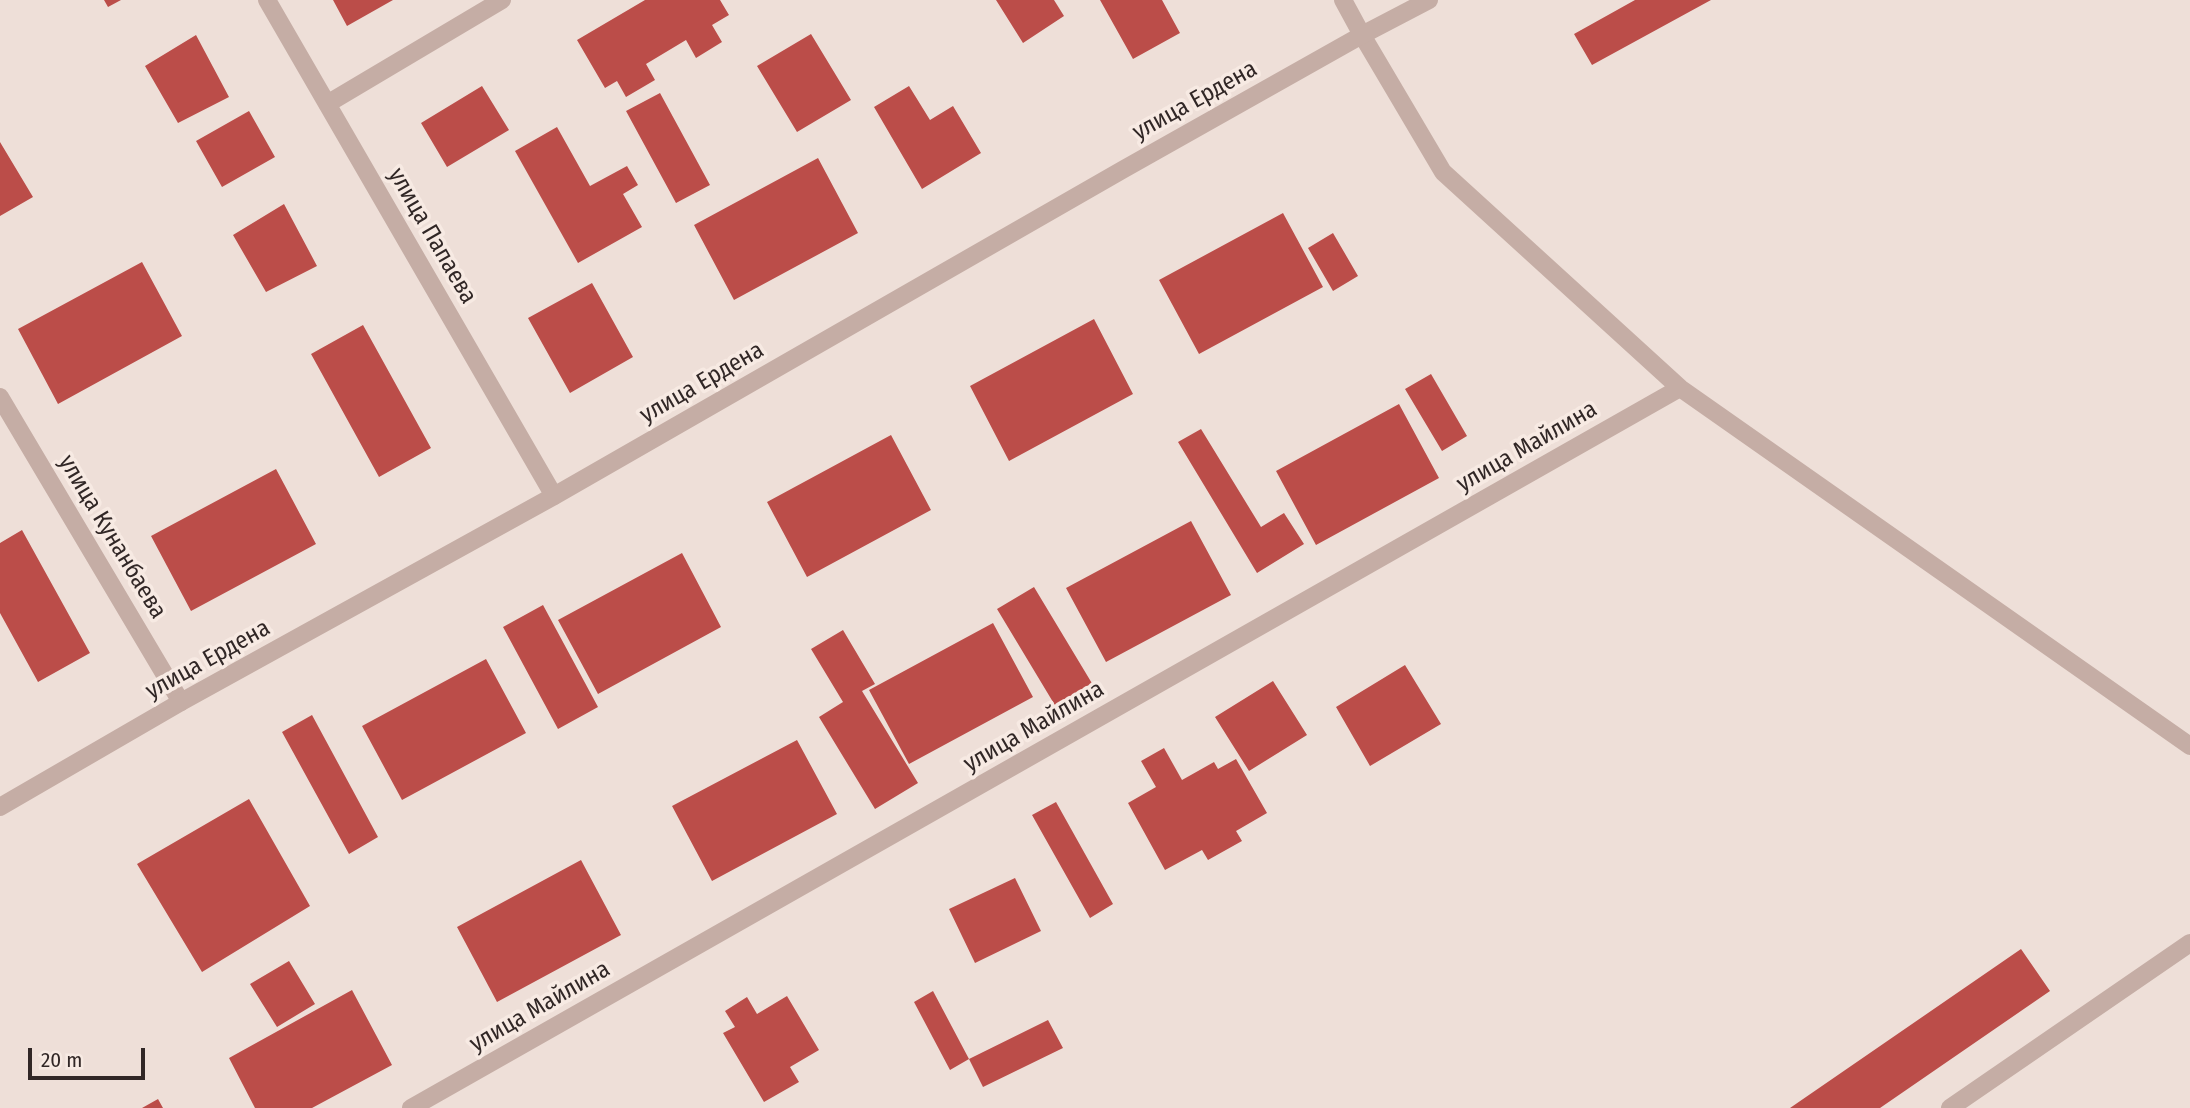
<!DOCTYPE html>
<meta charset="utf-8">
<style>
body{margin:0}
#map{position:relative;width:2190px;height:1108px;overflow:hidden;background:#eedfd8;font-family:"Fira Sans Condensed",sans-serif}
canvas{display:block}
.scale{position:absolute;left:28px;top:1048px;width:117px;height:32px;box-sizing:border-box;border:4px solid #312726;border-top:0;padding-left:9px;font-size:21px;line-height:24px;white-space:nowrap;color:#312726;-webkit-text-stroke:5px #f7eae3;paint-order:stroke}
</style>
<div id="map">
<canvas width="2190" height="1108"></canvas>
<div class="scale">20 m</div>
</div>
<script>
const context = document.querySelector('canvas').getContext('2d');
context.lineJoin = 'round';
function paint(path, color) {
  context.fillStyle = color;
  context.fill(path, 'evenodd');
}
function toPath(rows) {
  const path = new Path2D();
  for (const r of rows) {
    path.moveTo(r[0], r[1]);
    for (let i = 2; i < r.length; i += 2) path.lineTo(r[i], r[i + 1]);
  }
  return path;
}
function strokePath(path, color, width, dash) {
  context.strokeStyle = color;
  context.lineWidth = width;
  context.lineCap = dash ? 'butt' : 'round';
  context.setLineDash(dash || []);
  context.stroke(path);
}
function drawText(font, color, halo, rows, align = 'center') {
  context.font = font + ' "Fira Sans Condensed",sans-serif';
  context.lineWidth = 7;
  context.setLineDash([]);
  context.textBaseline = 'middle';
  context.strokeStyle = halo;
  context.fillStyle = color;
  for (const [text, x, y, turn = 0] of rows) {
    context.save();
    context.translate(x, y);
    context.rotate((+turn || 0) * Math.PI / 180);
    context.textAlign = isNaN(turn) ? turn : align;
    if (halo) context.strokeText(text, 0, 0);
    context.fillText(text, 0, 0);
    context.restore();
  }
}
paint(toPath([
 [104,0,121,0,108,7],
 [333,0,393,0,347,26],
 [645,0,720,0,729,15,712,25,722,42,696,58,686,40,646,64,655,80,626,97,617,81,605,88,577,40],
 [996,0,1054,0,1064,16,1023,43],
 [1100,0,1162,0,1180,33,1133,59],
 [1635,0,1711,0,1592,65,1574,34],
 [811,34,851,100,797,132,757,66],
 [196,35,229,97,178,123,145,66],
 [482,86,509,130,447,167,421,123],
 [909,86,930,120,953,106,981,153,922,189,874,107],
 [660,93,710,185,676,203,626,111],
 [249,111,275,157,222,187,196,141],
 [557,127,590,186,627,166,638,185,623,194,642,227,578,263,515,151],
 [0,142,33,197,0,216],
 [818,158,858,233,734,300,694,225],
 [284,204,317,266,266,292,233,235],
 [1283,213,1323,287,1199,354,1159,280],
 [1333,233,1358,276,1333,291,1308,248],
 [142,262,182,336,58,404,18,329],
 [592,283,633,357,570,393,528,318],
 [1094,319,1133,394,1009,461,970,386],
 [363,325,431,448,379,477,311,354],
 [1431,374,1467,436,1442,451,1405,389],
 [1399,404,1439,478,1316,545,1276,471],
 [1201,429,1261,527,1284,513,1304,544,1257,573,1178,442],
 [891,435,931,510,807,577,767,502],
 [276,469,316,544,191,611,151,536],
 [1191,521,1231,595,1106,662,1066,588],
 [22,530,90,653,38,682,0,613,0,543],
 [682,553,721,627,598,694,558,620],
 [1034,587,1093,685,1056,707,997,609],
 [543,605,598,707,558,729,503,627],
 [993,623,1033,697,909,764,869,690],
 [843,630,875,684,862,691,918,783,875,809,819,717,843,702,811,649],
 [486,659,526,733,402,800,362,726],
 [1405,665,1441,724,1370,766,1336,707],
 [1273,681,1307,735,1249,771,1215,717],
 [312,715,378,837,349,854,282,732],
 [797,740,837,814,712,881,672,806],
 [1164,748,1182,780,1214,762,1218,769,1236,759,1267,813,1236,831,1242,841,1208,860,1202,850,1165,870,1128,803,1156,787,1141,761],
 [249,799,310,906,202,972,137,864],
 [1056,802,1113,904,1090,918,1032,815],
 [581,860,621,935,497,1002,457,927],
 [1015,878,1041,931,975,963,949,909],
 [2021,949,2050,991,1880,1108,1790,1108],
 [289,961,315,1004,277,1027,250,984],
 [352,990,392,1065,312,1108,255,1108,229,1058],
 [933,991,969,1059,950,1070,914,1002],
 [787,996,819,1050,790,1067,799,1082,764,1102,723,1033,735,1027,725,1011,747,997,757,1014],
 [1048,1020,1063,1048,983,1087,969,1059],
 [158,1099,163,1108,142,1108]
]), '#bb4d49');
strokePath(toPath([
 [1950,1108,2190,943]
]), '#c5ada5', 18);
strokePath(toPath([
 [267,0,554,496],
 [1362,35,1443,172,1680,388,2190,746],
 [327,104,502,0],
 [0,397,181,702],
 [411,1108,1680,388]
]), '#c5ada5', 18);
strokePath(toPath([
 [1343,0,1362,35],
 [0,807,181,702,554,496,1124,169,1362,35,1429,0]
]), '#c5ada5', 18);
drawText('24px', '#312726', '#f7eae3', [
 ["улица Ердена",1195,101,-29],
 ["улица Папаева",432,236,60],
 ["улица Ердена",702,383,-30],
 ["улица Майлина",1527,447,-30],
 ["улица Кунанбаева",112,537,59],
 ["улица Ердена",208,660,-29],
 ["улица Майлина",1034,727,-30],
 ["улица Майлина",540,1007,-30]
]);
</script>
